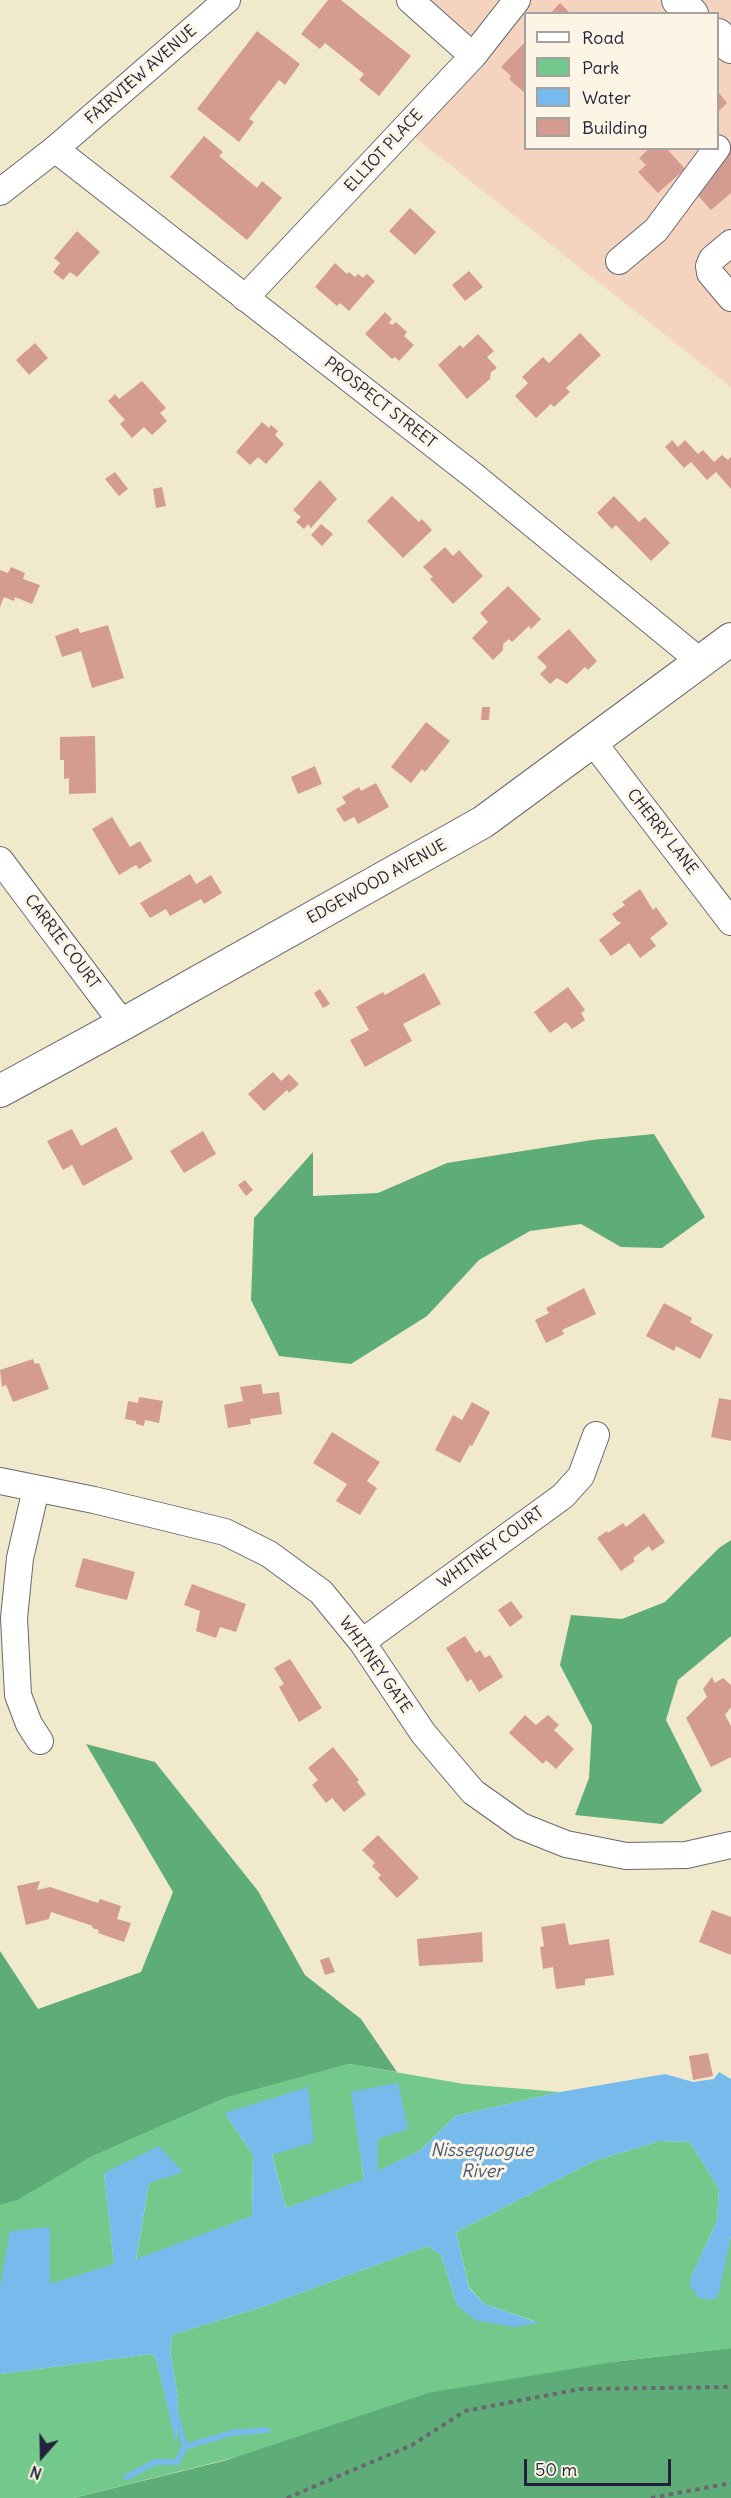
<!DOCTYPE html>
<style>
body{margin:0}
#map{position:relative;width:731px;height:2498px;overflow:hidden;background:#f1e9cc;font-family:Delius,sans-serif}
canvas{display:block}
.legend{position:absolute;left:524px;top:12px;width:195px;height:138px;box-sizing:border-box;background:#fcf5e5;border:2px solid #a5a1a1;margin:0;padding:8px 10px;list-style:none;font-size:18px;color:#22223b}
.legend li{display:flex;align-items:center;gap:12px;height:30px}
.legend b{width:30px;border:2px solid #a5a1a1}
.north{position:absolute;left:12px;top:2426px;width:60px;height:60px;-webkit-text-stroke:4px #fcf5e5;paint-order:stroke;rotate:200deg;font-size:16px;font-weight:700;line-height:24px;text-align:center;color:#22223b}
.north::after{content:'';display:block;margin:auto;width:21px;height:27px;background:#22223b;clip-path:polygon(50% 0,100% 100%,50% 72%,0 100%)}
.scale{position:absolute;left:524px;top:2459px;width:147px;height:27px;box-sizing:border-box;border:3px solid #22223b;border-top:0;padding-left:8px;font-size:18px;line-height:21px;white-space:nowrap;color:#22223b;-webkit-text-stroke:4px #fcf5e5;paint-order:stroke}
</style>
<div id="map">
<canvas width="731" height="2498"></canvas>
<ul class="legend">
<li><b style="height:8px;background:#fff"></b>Road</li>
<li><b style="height:16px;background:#73c88c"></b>Park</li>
<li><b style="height:16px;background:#77bbed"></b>Water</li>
<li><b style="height:16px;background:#d49c91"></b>Building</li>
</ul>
<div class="north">N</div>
<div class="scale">50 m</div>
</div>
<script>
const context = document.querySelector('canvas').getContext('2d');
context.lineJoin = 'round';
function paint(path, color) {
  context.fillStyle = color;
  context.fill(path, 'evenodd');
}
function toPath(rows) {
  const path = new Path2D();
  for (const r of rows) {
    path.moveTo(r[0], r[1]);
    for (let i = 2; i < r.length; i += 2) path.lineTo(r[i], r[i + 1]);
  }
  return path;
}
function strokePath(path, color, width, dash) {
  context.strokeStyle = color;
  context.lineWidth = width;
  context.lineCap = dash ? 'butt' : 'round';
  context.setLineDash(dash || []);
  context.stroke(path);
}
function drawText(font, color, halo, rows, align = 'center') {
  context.font = font + ' Delius,sans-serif';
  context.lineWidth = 6;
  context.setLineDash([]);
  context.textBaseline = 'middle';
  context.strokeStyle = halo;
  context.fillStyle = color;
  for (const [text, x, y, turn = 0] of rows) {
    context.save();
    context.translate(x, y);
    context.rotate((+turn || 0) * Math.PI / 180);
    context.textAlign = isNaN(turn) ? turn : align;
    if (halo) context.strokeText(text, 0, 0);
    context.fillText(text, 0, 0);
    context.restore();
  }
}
paint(toPath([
 [413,0,731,0,731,387,407,131,477,58],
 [526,14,718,14,718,148,526,148]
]), '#f4d4bf');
paint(toPath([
 [349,2064,464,2084,560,2092,455,2116,421,2150,377,2172,378,2139,352,2092,364,2180,286,2208,272,2154,225,2113,253,2155,252,2216,136,2260,149,2183,104,2173,114,2264,50,2285,50,2227,0,2288,0,2205,18,2200,93,2156,225,2098],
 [660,2141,690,2142,719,2189,717,2221,691,2277,725,2257,731,2236,731,2348,613,2362,74,2498,0,2498,0,2374,151,2354,156,2358,176,2441,178,2399,170,2350,172,2335,265,2306,428,2246,441,2255,457,2305,537,2322,484,2304,469,2287,456,2232,594,2161]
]), '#73c88c');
paint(toPath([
 [654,1134,705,1217,662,1248,621,1247,581,1224,530,1231,479,1260,427,1316,351,1364,279,1356,251,1300,254,1218,313,1152,313,1196,378,1193,447,1163,592,1140],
 [731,1540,731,1636,678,1680,666,1720,702,1791,662,1824,575,1815,589,1778,592,1726,560,1665,571,1615,622,1619,665,1602,719,1548],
 [86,1744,155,1762,258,1891,305,1975,361,2019,397,2072,349,2064,225,2098,93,2156,18,2200,0,2205,0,1951,38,2009,141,1972,173,1892],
 [731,2348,731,2498,74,2498,227,2460,428,2393,613,2362]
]), '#5eac78');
paint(toPath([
 [719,2072,731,2079,731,2236,719,2293,714,2300,699,2298,690,2286,691,2277,717,2221,719,2189,690,2142,660,2141,594,2161,456,2232,469,2288,484,2304,539,2323,513,2327,475,2320,457,2305,441,2255,428,2246,265,2306,172,2335,170,2350,178,2399,176,2444,156,2358,151,2354,0,2374,0,2288,10,2231,50,2227,50,2284,114,2264,104,2173,159,2146,183,2172,149,2183,136,2259,252,2216,253,2155,225,2113,308,2087,314,2142,272,2155,286,2208,364,2179,351,2092,398,2083,408,2129,378,2139,378,2171,421,2150,455,2116,560,2092,665,2074,693,2082,714,2079]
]), '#77bbed');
strokePath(toPath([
 [175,2411,185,2447,231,2433,267,2430],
 [127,2477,155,2462,177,2462,185,2447]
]), '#77bbed', 6);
paint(toPath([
 [328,0,341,0,411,56,379,96,359,80,364,74,325,43,320,49,301,34],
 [560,3,571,14,550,14],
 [257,31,300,64,285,85,279,80,249,119,254,122,239,142,197,109],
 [526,41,526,94,509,79,511,76,501,67],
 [718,92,727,103,718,112],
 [204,136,223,152,219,156,257,188,262,181,282,198,247,240,170,177],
 [731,144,731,193,711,210,692,189,705,166],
 [650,148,666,148,685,169,658,193,638,172,646,165,639,158],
 [410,208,436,232,415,255,389,231],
 [77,231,100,252,77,277,70,272,63,280,53,272,60,263,54,258],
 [335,263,347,274,349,272,355,277,358,274,363,278,367,274,375,281,349,311,340,303,337,306,315,287],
 [469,271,483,287,465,301,452,285],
 [385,312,392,319,389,323,392,325,396,322,407,332,404,336,414,345,399,361,395,357,392,359,365,334],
 [580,333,601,355,566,388,570,392,554,407,551,404,536,418,515,396,528,383,522,377,543,357,549,363],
 [478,334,494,351,487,357,497,368,491,372,490,379,467,399,438,365,460,345,463,348],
 [35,343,48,358,29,375,16,360],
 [142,381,166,408,160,413,167,421,152,435,144,427,132,438,120,424,125,420,108,401,115,394,119,399],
 [262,422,269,428,271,425,278,431,275,435,284,444,266,464,258,457,250,465,236,452],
 [672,440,678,447,685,440,698,454,703,450,714,462,722,455,728,460,731,457,731,489,716,472,707,480,691,462,684,468,665,447],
 [115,472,128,489,119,496,105,479],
 [320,480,337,499,311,528,308,524,304,529,296,522,301,517,293,510],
 [162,487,166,506,156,508,153,489],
 [392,496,419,522,422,519,432,530,403,558,367,521],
 [614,496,639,522,645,517,670,543,651,561,616,525,612,529,597,513],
 [321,524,333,534,322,546,311,535],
 [445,547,453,556,459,550,483,576,453,604,430,579,433,577,423,567],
 [11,567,25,573,23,579,40,585,32,604,15,597,14,601,4,597,0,607,0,570,8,573],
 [508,586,541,619,531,629,529,626,512,642,509,639,503,644,503,650,493,660,472,638,488,622,480,613],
 [108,625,124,678,92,688,81,651,62,657,55,636,78,628,80,633],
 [569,629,597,661,588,670,585,667,567,684,557,678,550,684,540,674,547,667,537,657],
 [482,707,490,707,489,720,481,720],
 [426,722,450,741,425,772,422,769,411,783,391,767],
 [95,736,96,793,69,794,69,778,64,779,64,760,60,760,60,737],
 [315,766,322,784,298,794,291,777],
 [376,783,389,807,358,824,354,817,344,822,336,809,346,803,342,797,359,787,361,791],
 [112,817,130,847,140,841,152,861,139,869,136,865,119,875,92,829],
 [190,874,196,884,211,875,222,893,204,904,201,899,170,916,166,909,150,918,140,903],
 [640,889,653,910,656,907,668,924,650,938,656,946,640,958,629,943,611,956,599,940,621,923,619,921,618,922,612,914,625,905,622,902],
 [424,973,441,1004,403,1024,412,1041,365,1067,350,1040,369,1030,356,1007,383,992,385,995],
 [568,987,585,1010,581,1013,585,1020,572,1029,566,1022,550,1033,534,1012],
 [320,989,330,1004,323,1008,314,993],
 [273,1072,281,1081,289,1074,299,1084,289,1093,287,1090,264,1111,248,1094],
 [116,1127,133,1159,83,1186,72,1165,63,1170,47,1141,72,1129,81,1146],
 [203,1131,216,1154,184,1173,170,1151],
 [245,1180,253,1190,246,1196,238,1185],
 [584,1288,596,1314,562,1330,564,1334,546,1343,535,1320,549,1313,546,1308],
 [664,1303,692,1318,690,1322,713,1335,700,1359,676,1346,674,1351,646,1336],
 [33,1359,35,1364,39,1363,49,1389,13,1402,6,1385,2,1387,0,1370],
 [261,1384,263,1394,279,1392,282,1414,250,1419,251,1424,228,1428,224,1405,243,1401,240,1387],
 [139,1397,163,1401,159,1423,145,1420,144,1426,136,1424,136,1421,125,1419,128,1401,138,1403],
 [719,1398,731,1400,731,1441,711,1437],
 [472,1402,490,1412,472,1446,470,1445,460,1463,435,1450,453,1415,462,1420],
 [332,1432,380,1462,367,1481,377,1488,360,1515,336,1501,347,1484,313,1463],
 [644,1513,665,1542,652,1551,649,1546,633,1558,635,1561,621,1571,597,1538,607,1531,608,1533,623,1523,626,1527],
 [83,1558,135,1572,127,1600,75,1587],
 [192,1584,246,1604,236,1632,220,1627,216,1638,196,1631,200,1611,184,1605],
 [511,1601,523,1617,510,1627,498,1610],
 [465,1636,476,1653,480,1650,485,1658,490,1655,503,1677,479,1692,471,1679,467,1682,446,1648],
 [290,1659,322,1708,299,1722,279,1687,284,1684,274,1668],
 [712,1677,715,1683,723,1678,731,1685,731,1707,725,1715,731,1726,731,1757,711,1767,686,1718,707,1697,703,1689],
 [525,1715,536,1725,548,1715,559,1725,554,1730,574,1749,556,1769,546,1760,543,1764,509,1733],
 [333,1747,359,1780,357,1782,366,1794,344,1812,332,1798,326,1803,312,1785,318,1780,308,1768],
 [378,1835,419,1878,397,1898,378,1878,381,1875,372,1866,375,1863,362,1850],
 [40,1881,37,1890,50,1887,98,1903,100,1899,121,1906,117,1919,131,1923,124,1942,98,1933,99,1930,92,1928,93,1926,51,1912,49,1919,26,1925,17,1886],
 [712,1910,731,1917,731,1955,699,1942],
 [565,1923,569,1945,609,1939,614,1975,585,1979,585,1985,556,1989,553,1967,543,1969,540,1947,544,1946,541,1927],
 [482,1932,483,1962,419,1966,417,1939],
 [329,1957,335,1972,325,1975,320,1960],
 [708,2053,713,2076,693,2080,689,2056]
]), '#d49c91');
const minor = toPath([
 [410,0,473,56],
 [55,149,474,476,701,662],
 [0,192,55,149,227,0],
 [731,243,712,259,709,266,710,273,731,298],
 [619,261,656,230,717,148],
 [245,298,473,56,517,0],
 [593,742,731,922],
 [0,860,123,1024],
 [0,1481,94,1500,225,1532,269,1554,321,1592,362,1642,423,1733,473,1792,521,1826,566,1844,626,1856,686,1855,731,1845],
 [36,1489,20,1558,14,1618,18,1695,29,1724,40,1741],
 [362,1642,563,1496,581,1476,596,1435]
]);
const major = toPath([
 [678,0,692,14],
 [718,35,731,47],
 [0,1091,123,1024,483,822,731,639]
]);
strokePath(minor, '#6a686e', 28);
strokePath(major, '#6a686e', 34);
strokePath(toPath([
 [287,2498,412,2445,465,2411,580,2389,731,2387],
 [651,2498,731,2483]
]), '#6a686e', 4, [4.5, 4.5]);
strokePath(minor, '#fff', 26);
strokePath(major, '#fff', 32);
drawText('16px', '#22223b', '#fcf5e5', [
 ["FAIRVIEW AVENUE",141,75,-41],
 ["ELLIOT PLACE",384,151,-47],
 ["PROSPECT STREET",380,403,38],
 ["CHERRY LANE",662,832,52],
 ["EDGEWOOD AVENUE",377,882,-29],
 ["CARRIE COURT",62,942,53],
 ["WHITNEY COURT",491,1548,-36],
 ["WHITNEY GATE",375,1665,55]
]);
drawText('italic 18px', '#405879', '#fcf5e5', [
 ["Nissequogue",482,2151],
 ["River",482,2172]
]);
</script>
